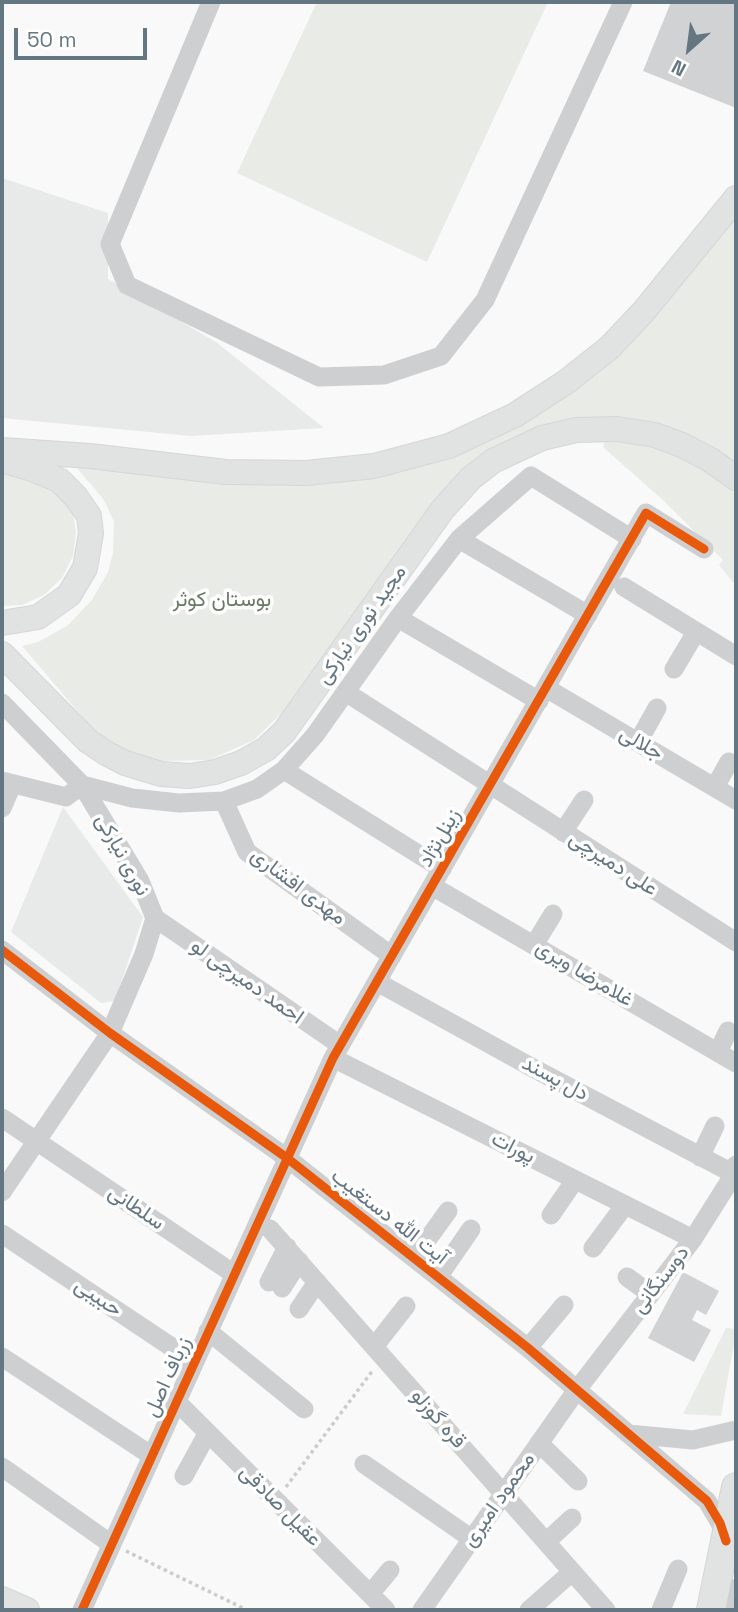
<!DOCTYPE html>
<meta charset="utf-8">
<style>
body{margin:0}
#map{position:relative;width:738px;height:1612px;overflow:hidden;background:#f9f9f9;font-family:"Space Grotesk",sans-serif}
canvas{display:block}
.frame{position:absolute;inset:0;border:4px solid #657683;pointer-events:none}
.north{position:absolute;left:654px;top:14px;width:70px;height:70px;-webkit-text-stroke:5px #fff;paint-order:stroke;rotate:208deg;font-size:19px;font-weight:700;line-height:28px;text-align:center;color:#657683}
.north::after{content:'';display:block;margin:auto;width:24px;height:32px;background:#657683;clip-path:polygon(50% 0,100% 100%,50% 72%,0 100%)}
.scale{position:absolute;left:14px;top:28px;width:133px;height:32px;box-sizing:border-box;border:4px solid #657683;border-top:0;padding-left:9px;font-size:21px;line-height:24px;white-space:nowrap;color:#657683;-webkit-text-stroke:5px #fff;paint-order:stroke}
</style>
<div id="map">
<canvas width="738" height="1612"></canvas>
<div class="frame"></div>
<div class="north">N</div>
<div class="scale">50 m</div>
</div>
<script>
const context = document.querySelector('canvas').getContext('2d');
context.lineJoin = 'round';
function paint(path, color) {
  context.fillStyle = color;
  context.fill(path, 'evenodd');
}
function toPath(rows) {
  const path = new Path2D();
  for (const r of rows) {
    path.moveTo(r[0], r[1]);
    for (let i = 2; i < r.length; i += 2) path.lineTo(r[i], r[i + 1]);
  }
  return path;
}
function strokePath(path, color, width, dash) {
  context.strokeStyle = color;
  context.lineWidth = width;
  context.lineCap = dash ? 'butt' : 'round';
  context.setLineDash(dash || []);
  context.stroke(path);
}
function drawText(font, color, halo, rows, align = 'center') {
  context.font = font + ' "Space Grotesk",Vazirmatn,sans-serif';
  context.lineWidth = 7;
  context.setLineDash([]);
  context.textBaseline = 'middle';
  context.strokeStyle = halo;
  context.fillStyle = color;
  for (const [text, x, y, turn = 0] of rows) {
    context.save();
    context.translate(x, y);
    context.rotate((+turn || 0) * Math.PI / 180);
    context.textAlign = isNaN(turn) ? turn : align;
    if (halo) context.strokeText(text, 0, 0);
    context.fillText(text, 0, 0);
    context.restore();
  }
}
paint(toPath([
 [2,178,108,213,108,279,216,342,324,428,191,436,2,418],
 [63,807,143,917,115,1001,101,1003,11,932]
]), '#e8e9e9');
paint(toPath([
 [317,2,548,2,427,262,237,173],
 [736,216,736,462,684,433,513,440,292,703,254,740,209,760,160,761,140,756,102,740,22,646,38,642,67,626,92,600,108,572,113,553,114,522,104,500,76,467,259,484,322,484,379,476,492,439],
 [606,437,683,453,736,488,736,586,719,565,723,560,664,501,603,447],
 [2,472,21,476,58,492,72,508,76,532,73,556,62,578,44,595,22,605,2,606],
 [726,1328,736,1329,736,1332,721,1416,683,1414]
]), '#e8ebe6');
paint(toPath([
 [671,2,736,2,736,108,643,71],
 [683,1272,719,1291,706,1315,697,1310,692,1320,711,1330,694,1362,648,1338]
]), '#d0d2d3');
const major = toPath([
 [2,450,90,456,226,472,306,473,374,466,449,446,515,415,566,382,609,348,644,311,736,198],
 [2,460,29,468,59,480,76,497,89,516,91,533,85,568,69,595,38,617,2,623],
 [2,654,88,741,106,753,125,763,161,774,190,776,215,772,241,763,266,749,284,732,443,509,471,478,493,461,542,438,576,430,617,429,655,435,682,445,709,459,736,478],
 [2,1599,27,1610]
]);
const highway = toPath([
 [711,1610,736,1487]
]);
strokePath(major, '#d5d6d7', 26);
strokePath(highway, '#d5d6d6', 30);
strokePath(toPath([
 [286,1487,373,1370],
 [126,1551,247,1610]
]), '#cbcccd', 3.5, [3.5, 3.5]);
strokePath(toPath([
 [211,2,110,244,127,285,319,377,384,375,441,356,485,300,623,2],
 [459,539,588,615],
 [624,587,736,656],
 [398,618,539,701],
 [674,669,696,632],
 [546,688,736,800],
 [347,693,736,942],
 [2,703,82,785,140,881,155,918,144,954,110,1033,2,1192],
 [638,742,657,708],
 [284,770,442,869],
 [2,781,66,797,82,785,132,798,179,803,224,801,257,789,284,770,315,735,398,618,459,539,531,476,632,539],
 [715,787,729,762],
 [224,801,247,852,392,956],
 [2,808,12,785],
 [563,832,584,800],
 [432,886,736,1063],
 [155,918,340,1045],
 [534,945,553,914],
 [2,950,110,1033,287,1158,528,1348,707,1501,720,1523,725,1538],
 [377,982,533,1068,734,1174],
 [718,1052,728,1031],
 [333,1058,693,1239],
 [2,1118,234,1274],
 [700,1157,715,1126],
 [551,1215,575,1180],
 [270,1229,606,1610],
 [2,1234,194,1362],
 [593,1248,625,1205],
 [414,1258,448,1211],
 [438,1277,471,1229],
 [627,1277,649,1293],
 [269,1282,287,1247],
 [282,1288,299,1261],
 [299,1309,317,1282],
 [208,1331,304,1409],
 [374,1347,406,1306],
 [528,1348,564,1305],
 [2,1357,152,1456],
 [176,1401,386,1610],
 [628,1434,693,1440,736,1430],
 [539,1443,578,1481],
 [364,1464,472,1539],
 [2,1467,111,1544],
 [184,1476,207,1434],
 [546,1542,572,1518],
 [370,1594,390,1570],
 [82,1610,333,1058,646,513,704,549],
 [422,1610,576,1391,693,1239,734,1174,736,1165],
 [529,1610,572,1572],
 [661,1610,678,1569],
 [732,1610,736,1588]
]), '#cecfd0', 19);
strokePath(major, '#e1e2e2', 24);
strokePath(highway, '#e1e2e2', 28);
strokePath(toPath([
 [2,950,110,1033,287,1158,528,1348,707,1501,720,1523,726,1541],
 [82,1610,333,1058,646,513,704,549]
]), '#e8590c', 9);
drawText('21px', '#687a64', '#fff', [
 ["بوستان کوثر",222,600]
]);
drawText('21px', '#657683', '#fff', [
 ["مجید نوری نیارکی",362,625,-55],
 ["جلالی",641,744,30],
 ["زینل‌نژاد",440,838,-60],
 ["نوری نیارکی",122,855,61],
 ["علی دمیرچی",613,864,33],
 ["مهدی افشاری",298,887,37],
 ["غلامرضا ویری",584,974,31],
 ["احمد دمیرچی لو",247,982,35],
 ["دل پسند",555,1079,28],
 ["پورات",513,1148,27],
 ["سلطانی",136,1208,34],
 ["آیت الله دستغیب",389,1217,38],
 ["دوسنگانی",661,1280,-52],
 ["حبیبی",98,1298,34],
 ["زرباف اصل",168,1377,-66],
 ["قره گوزلو",438,1419,49],
 ["محمود امیری",499,1500,-55],
 ["عقیل صادقی",280,1506,45]
]);
</script>
